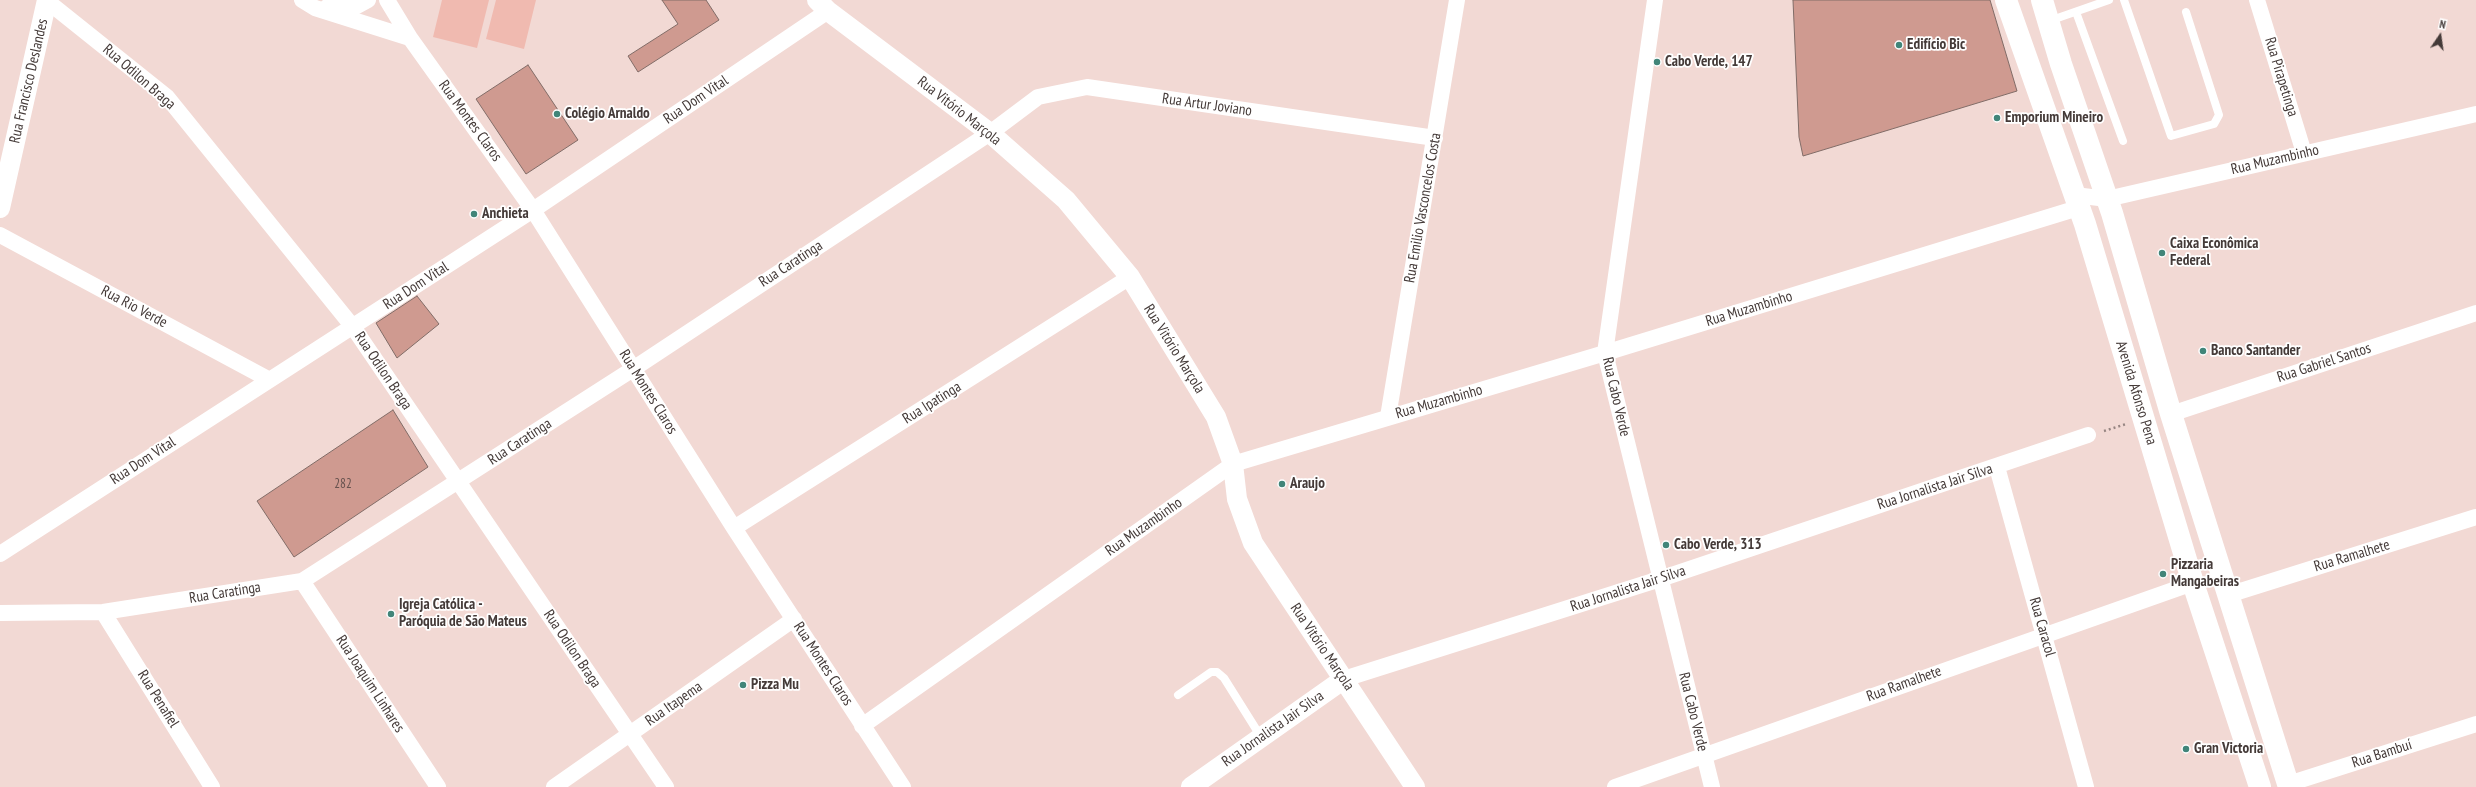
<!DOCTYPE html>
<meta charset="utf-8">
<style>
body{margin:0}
#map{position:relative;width:2476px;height:787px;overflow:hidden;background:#f2d9d4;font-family:"PT Sans Narrow",sans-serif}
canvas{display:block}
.north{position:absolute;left:2420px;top:16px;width:40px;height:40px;-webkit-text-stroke:3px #fff;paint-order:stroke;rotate:13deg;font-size:11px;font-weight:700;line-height:16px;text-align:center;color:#443a38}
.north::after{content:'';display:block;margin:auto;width:14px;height:18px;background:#443a38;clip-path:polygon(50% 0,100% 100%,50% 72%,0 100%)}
</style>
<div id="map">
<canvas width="2476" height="787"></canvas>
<div class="north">N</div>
</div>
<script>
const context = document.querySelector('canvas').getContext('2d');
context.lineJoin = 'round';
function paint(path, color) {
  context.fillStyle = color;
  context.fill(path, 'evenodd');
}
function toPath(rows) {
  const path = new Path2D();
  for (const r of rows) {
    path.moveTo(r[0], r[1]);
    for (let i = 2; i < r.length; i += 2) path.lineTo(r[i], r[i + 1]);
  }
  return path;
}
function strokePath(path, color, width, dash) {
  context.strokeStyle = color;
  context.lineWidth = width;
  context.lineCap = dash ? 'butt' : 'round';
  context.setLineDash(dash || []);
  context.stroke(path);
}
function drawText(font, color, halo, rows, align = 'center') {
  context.font = font + ' "PT Sans Narrow",sans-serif';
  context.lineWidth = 3.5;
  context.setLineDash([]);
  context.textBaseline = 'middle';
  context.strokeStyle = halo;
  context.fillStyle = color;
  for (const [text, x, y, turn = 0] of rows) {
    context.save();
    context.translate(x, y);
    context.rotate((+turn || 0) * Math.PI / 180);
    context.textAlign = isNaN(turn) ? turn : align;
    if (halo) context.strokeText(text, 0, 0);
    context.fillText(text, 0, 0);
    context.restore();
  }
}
paint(toPath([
 [442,0,489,0,477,48,433,37],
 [496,0,536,0,524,49,486,39]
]), '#f0bab0');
const building = toPath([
 [662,0,706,0,719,20,638,72,628,56,678,24,662,0],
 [1793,0,1990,0,2017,91,1803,156,1799,137,1793,0],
 [528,65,578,140,526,174,476,99,528,65],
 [417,296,439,324,397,358,376,323,417,296],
 [393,410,428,467,294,557,257,501,393,410]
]);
paint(building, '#cf9a90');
strokePath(building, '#816c67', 1);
strokePath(toPath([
 [2104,431,2126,424]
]), '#968582', 2.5, [2, 3]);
strokePath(toPath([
 [2124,0,2171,136,2214,124,2219,115,2186,12],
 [2076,12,2123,141],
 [2049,21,2109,0],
 [1178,695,1211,672,1217,672,1224,678,1261,737]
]), '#fff', 8);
strokePath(toPath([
 [302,0,315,8,410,38],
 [387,0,410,38,533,210,734,528,903,787],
 [1655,0,1605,353,1712,787],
 [2257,0,2304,153],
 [47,1,167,97,353,327,666,787],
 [327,7,357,6,368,0],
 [2075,195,2107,199,2476,114],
 [0,235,268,379],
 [2171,414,2476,313],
 [1388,417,1457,0],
 [1997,467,2086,787],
 [734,528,1130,277],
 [0,554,533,210,828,11],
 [302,581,438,787],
 [2228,595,2476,517],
 [103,612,212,787],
 [0,613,103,612,302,581,633,369,990,133,1038,97,1087,87,1435,138],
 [1344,679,1660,579,2088,435],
 [862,726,1233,464,1605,353,2078,208],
 [2288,784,2476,724],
 [554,787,794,619],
 [1615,787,2193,583]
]), '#fff', 16);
strokePath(toPath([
 [817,0,828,11,990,133,1066,200,1130,277,1216,417,1233,464,1237,499,1253,543,1415,787],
 [0,208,47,0],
 [1191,787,1344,679]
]), '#fff', 20);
strokePath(toPath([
 [2006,0,2085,224,2193,583,2260,787],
 [2042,0,2061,64,2112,213,2171,414,2289,787]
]), '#fff', 22);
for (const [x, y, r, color] of [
 [1899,45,4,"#418579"],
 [1657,62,4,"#418579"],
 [557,114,4,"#418579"],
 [1997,118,4,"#418579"],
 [474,214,4,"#418579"],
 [2162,253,4,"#418579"],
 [2203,351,4,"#418579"],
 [1282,484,4,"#418579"],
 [1666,545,4,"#418579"],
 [2163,574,4,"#418579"],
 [391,614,4,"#418579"],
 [743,685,4,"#418579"],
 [2186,749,4,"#418579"]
]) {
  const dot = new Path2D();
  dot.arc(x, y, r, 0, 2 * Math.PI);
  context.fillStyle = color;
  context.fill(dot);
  strokePath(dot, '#fff', 1.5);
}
drawText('13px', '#67524e', null, [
 ["282",343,484]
]);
drawText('bold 15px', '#443a38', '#fff', [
 ["Edifício Bic",1907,45],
 ["Cabo Verde, 147",1665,62],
 ["Colégio Arnaldo",565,114],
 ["Emporium Mineiro",2005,118],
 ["Anchieta",482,214],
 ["Caixa Econômica",2170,244],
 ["Federal",2170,261],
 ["Banco Santander",2211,351],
 ["Araujo",1290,484],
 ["Cabo Verde, 313",1674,545],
 ["Pizzaria",2171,565],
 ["Mangabeiras",2171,582],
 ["Igreja Católica -",399,605],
 ["Paróquia de São Mateus",399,622],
 ["Pizza Mu",751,685],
 ["Gran Victoria",2194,749]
], 'left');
drawText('15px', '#443a38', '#fff', [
 ["Rua Odilon Braga",139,77,41],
 ["Rua Pirapetinga",2281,77,73],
 ["Rua Francisco Deslandes",29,81,-77],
 ["Rua Dom Vital",696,100,-34],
 ["Rua Artur Joviano",1207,105,8],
 ["Rua Vitório Marçola",959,111,38],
 ["Rua Montes Claros",470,121,54],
 ["Rua Muzambinho",2275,160,-13],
 ["Rua Emilio Vasconcelos Costa",1423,208,-80],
 ["Rua Caratinga",791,264,-33],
 ["Rua Dom Vital",416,286,-33],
 ["Rua Rio Verde",134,307,28],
 ["Rua Muzambinho",1749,309,-17],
 ["Rua Vitório Marçola",1174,349,58],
 ["Rua Gabriel Santos",2324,363,-18],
 ["Rua Odilon Braga",383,371,56],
 ["Rua Montes Claros",648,392,58],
 ["Avenida Afonso Pena",2136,393,73],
 ["Rua Cabo Verde",1616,397,77],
 ["Rua Muzambinho",1439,402,-16],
 ["Rua Ipatinga",932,403,-32],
 ["Rua Caratinga",520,442,-33],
 ["Rua Dom Vital",143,461,-33],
 ["Rua Jornalista Jair Silva",1935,487,-18],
 ["Rua Muzambinho",1144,527,-35],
 ["Rua Ramalhete",2352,556,-17],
 ["Rua Jornalista Jair Silva",1628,589,-18],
 ["Rua Caratinga",225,593,-9],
 ["Rua Caracol",2042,627,74],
 ["Rua Vitório Marçola",1322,647,56],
 ["Rua Odilon Braga",572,649,56],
 ["Rua Montes Claros",823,664,57],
 ["Rua Joaquim Linhares",370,684,57],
 ["Rua Ramalhete",1904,684,-20],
 ["Rua Penafiel",158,699,58],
 ["Rua Itapema",674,704,-35],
 ["Rua Cabo Verde",1693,712,76],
 ["Rua Jornalista Jair Silva",1273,729,-35],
 ["Rua Bambuí",2382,754,-18]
]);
</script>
